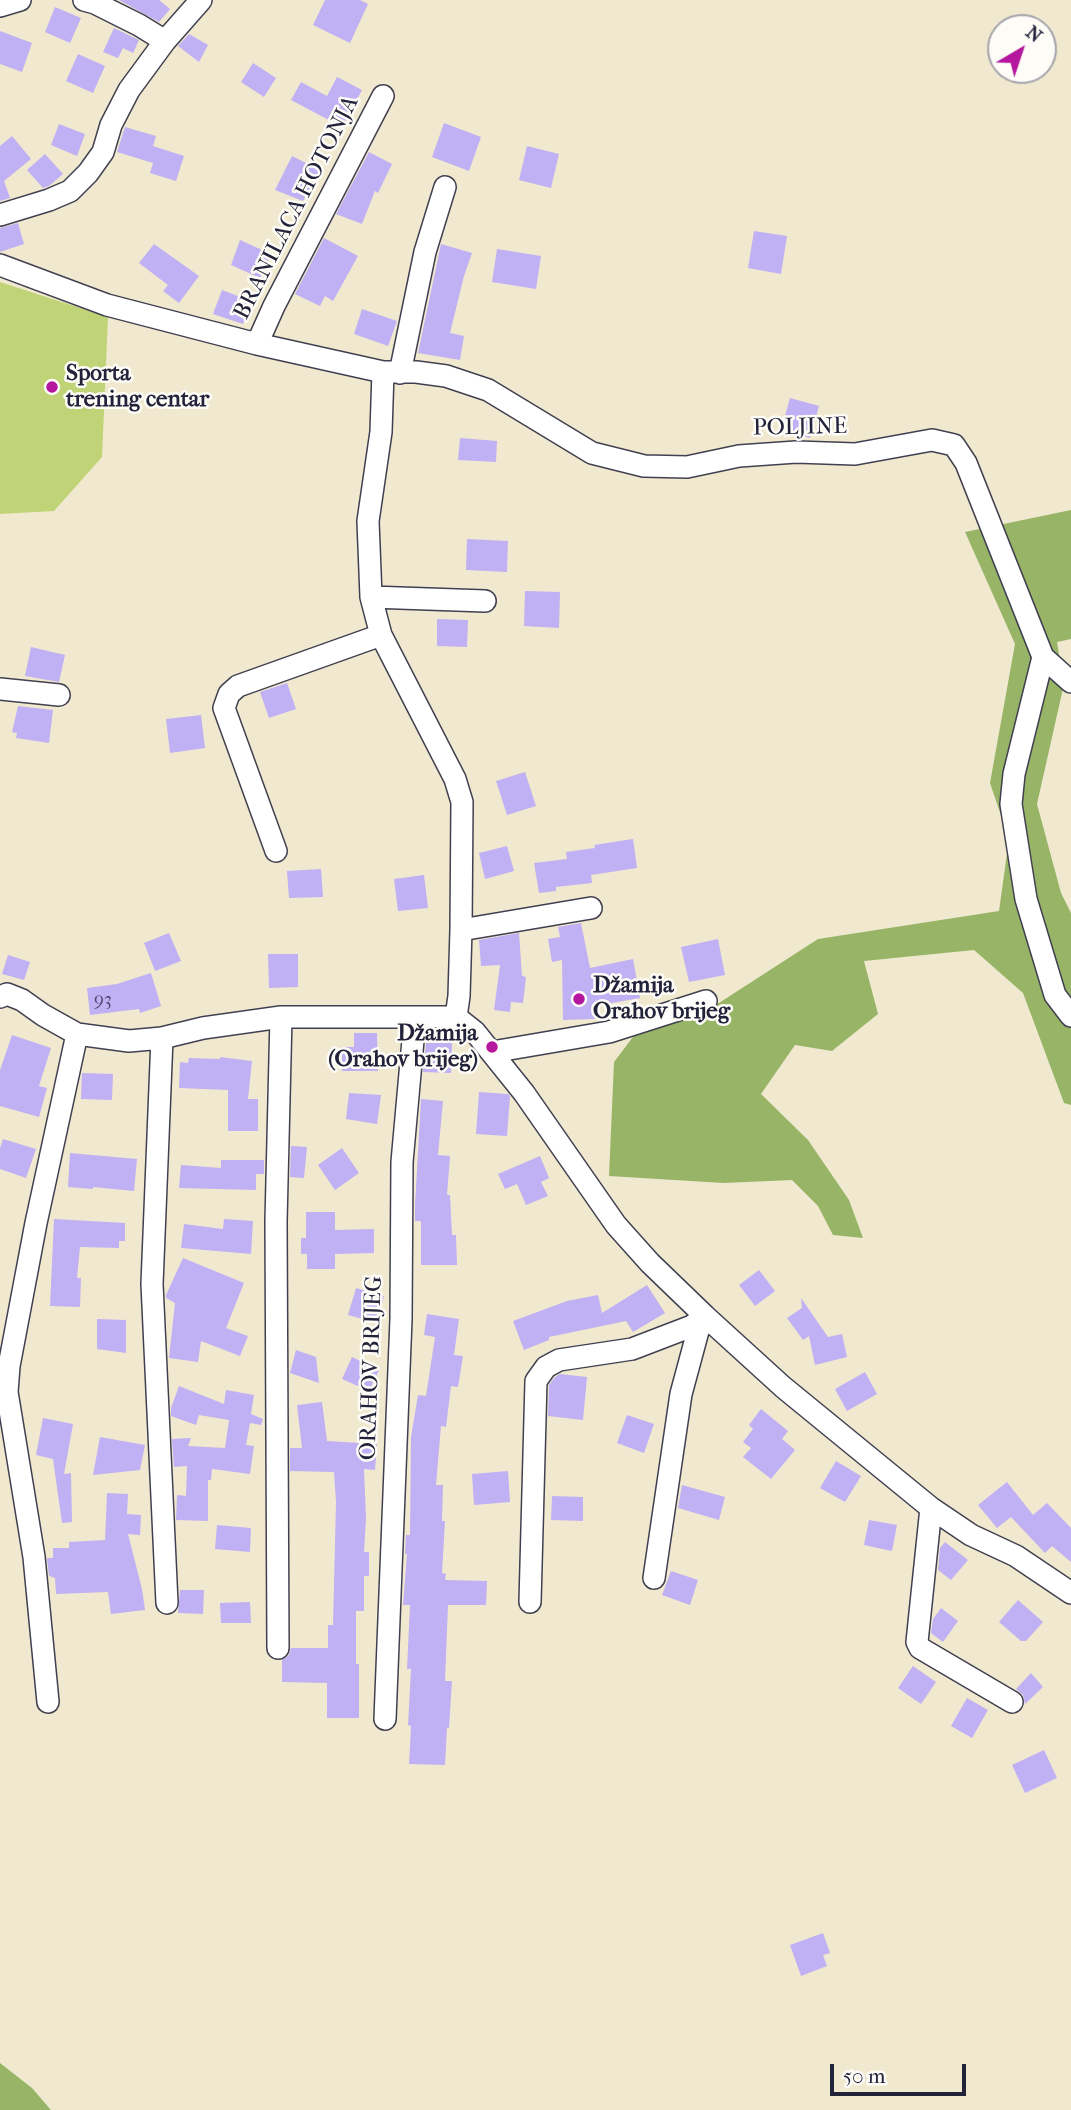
<!DOCTYPE html>
<meta charset="utf-8">
<style>
body{margin:0}
#map{position:relative;width:1071px;height:2110px;overflow:hidden;background:#f0e9cf;font-family:"IM FELL French Canon",serif}
canvas{display:block}
.north{position:absolute;left:987px;top:14px;width:70px;height:70px;box-sizing:border-box;background:#fdfcf7;border:2px solid #a5a5ac;border-radius:50%;rotate:39deg;font-size:19px;font-weight:700;line-height:28px;text-align:center;color:#22223b}
.north::after{content:'';display:block;margin:auto;width:24px;height:32px;background:#b5179e;clip-path:polygon(50% 0,100% 100%,50% 72%,0 100%)}
.scale{position:absolute;left:830px;top:2064px;width:136px;height:32px;box-sizing:border-box;border:4px solid #22223b;border-top:0;padding-left:9px;font-size:21px;line-height:24px;white-space:nowrap;color:#22223b;-webkit-text-stroke:5px #fdfcf7;paint-order:stroke}
</style>
<div id="map">
<canvas width="1071" height="2110"></canvas>
<div class="north">N</div>
<div class="scale">50 m</div>
</div>
<script>
const context = document.querySelector('canvas').getContext('2d');
context.lineJoin = 'round';
function paint(path, color) {
  context.fillStyle = color;
  context.fill(path, 'evenodd');
}
function toPath(rows) {
  const path = new Path2D();
  for (const r of rows) {
    path.moveTo(r[0], r[1]);
    for (let i = 2; i < r.length; i += 2) path.lineTo(r[i], r[i + 1]);
  }
  return path;
}
function strokePath(path, color, width, dash) {
  context.strokeStyle = color;
  context.lineWidth = width;
  context.lineCap = dash ? 'butt' : 'round';
  context.setLineDash(dash || []);
  context.stroke(path);
}
function drawText(font, color, halo, rows, align = 'center') {
  context.font = font + ' "IM FELL French Canon",serif';
  context.lineWidth = 5;
  context.setLineDash([]);
  context.textBaseline = 'middle';
  context.strokeStyle = halo;
  context.fillStyle = color;
  for (const [text, x, y, turn = 0] of rows) {
    context.save();
    context.translate(x, y);
    context.rotate((+turn || 0) * Math.PI / 180);
    context.textAlign = isNaN(turn) ? turn : align;
    if (halo) context.strokeText(text, 0, 0);
    context.fillText(text, 0, 0);
    context.restore();
  }
}
paint(toPath([
 [0,282,108,317,102,457,54,511,0,514]
]), '#c0d376');
paint(toPath([
 [1071,510,1071,639,1057,642,1064,684,1037,804,1061,893,1071,913,1071,1105,1064,1103,1023,993,974,950,864,961,878,1014,832,1051,795,1045,761,1094,808,1140,849,1200,863,1238,833,1235,818,1206,792,1180,723,1183,609,1176,614,1062,642,1025,705,1012,818,939,999,911,1009,839,990,783,1015,644,965,532],
 [0,2063,32,2088,51,2110,0,2110]
]), '#98b567');
paint(toPath([
 [119,0,159,0,170,9,159,22],
 [325,0,360,0,368,4,350,43,313,25],
 [55,7,81,18,70,43,45,32],
 [114,28,139,40,133,53,123,48,118,58,103,52],
 [0,31,32,43,22,72,0,64],
 [189,34,208,45,199,62,178,46],
 [78,54,105,66,93,93,66,81],
 [253,63,276,78,264,97,241,82],
 [337,77,362,90,342,127,291,100,301,82,327,96],
 [444,123,481,137,469,171,432,157],
 [59,124,85,134,77,156,51,145],
 [125,127,156,136,153,146,184,156,176,181,150,173,153,163,117,152],
 [12,136,31,159,4,181,10,198,0,201,0,146],
 [527,146,559,154,551,188,519,180],
 [369,152,392,164,378,193,375,191,362,224,336,214],
 [45,154,63,174,49,186,43,188,27,170],
 [292,156,320,170,303,201,275,190],
 [18,223,24,244,0,252,0,228],
 [754,231,787,236,781,274,748,268],
 [324,238,358,256,333,301,325,296,320,306,295,294],
 [240,240,271,254,260,278,231,265],
 [154,244,199,276,179,303,163,291,168,285,139,263],
 [441,244,472,253,464,276,450,333,464,336,460,360,418,353],
 [497,249,541,256,536,289,492,282],
 [222,290,251,301,243,324,213,314],
 [362,309,397,321,388,346,354,334],
 [790,398,819,406,810,438,781,430],
 [460,438,497,441,496,462,458,460],
 [467,539,508,541,507,572,466,570],
 [525,591,560,592,559,628,524,626],
 [437,619,468,620,467,647,437,646],
 [31,647,65,655,59,682,25,676],
 [287,683,296,709,269,718,260,692],
 [18,706,53,710,49,743,16,738,17,733,12,732],
 [201,715,205,748,170,753,166,719],
 [525,772,536,806,507,815,496,781],
 [633,839,637,868,591,875,592,883,556,887,556,891,539,893,534,863,567,859,566,852,595,848,594,845],
 [507,846,514,871,485,879,479,853],
 [321,869,323,897,289,898,287,871],
 [424,875,428,908,398,911,394,879],
 [581,923,590,968,633,959,640,998,595,1006,595,1019,563,1020,562,960,552,962,548,939,560,937,558,927],
 [169,933,181,961,155,971,144,943],
 [519,933,522,976,526,977,523,1003,511,1002,510,1012,494,1010,500,965,481,966,479,940],
 [718,939,725,975,689,982,681,947],
 [268,954,298,954,298,987,269,988],
 [8,955,30,962,24,980,2,974],
 [151,973,161,1006,140,1013,139,1009,90,1015,87,988,117,984],
 [354,1033,377,1033,378,1071,342,1071,342,1047,354,1047],
 [12,1035,51,1048,39,1086,47,1088,39,1117,0,1106,0,1070],
 [426,1043,452,1043,451,1073,423,1072],
 [220,1057,252,1061,248,1099,258,1099,258,1131,228,1131,228,1090,179,1088,180,1062,188,1063,189,1058,220,1059],
 [82,1073,113,1074,112,1100,81,1099],
 [479,1092,508,1094,510,1096,507,1136,476,1134],
 [349,1093,381,1095,377,1124,346,1119],
 [421,1099,443,1101,438,1155,450,1156,447,1195,450,1195,452,1235,456,1235,457,1265,421,1265,421,1221,415,1221,415,1205],
 [3,1139,36,1149,26,1178,0,1169,0,1148],
 [291,1146,307,1147,304,1178,290,1177],
 [342,1148,359,1173,335,1190,318,1165],
 [70,1153,137,1159,134,1191,93,1187,93,1189,68,1187],
 [540,1156,549,1178,541,1182,548,1196,526,1205,517,1184,505,1189,498,1174],
 [221,1160,264,1160,264,1174,256,1174,256,1190,179,1188,181,1165,221,1168],
 [306,1212,335,1212,335,1230,374,1229,374,1253,335,1254,335,1269,307,1269,307,1254,301,1254,301,1238,306,1238],
 [54,1219,125,1223,125,1241,119,1241,119,1248,80,1247,77,1278,81,1278,80,1307,50,1306],
 [224,1219,253,1221,251,1254,181,1248,184,1224,223,1229],
 [183,1258,244,1283,226,1328,248,1336,240,1356,201,1341,198,1362,169,1358,175,1303,166,1298,166,1295],
 [759,1270,775,1291,755,1306,739,1285],
 [647,1285,665,1313,633,1332,626,1321,549,1337,549,1340,524,1350,513,1321,567,1301,598,1295,602,1313],
 [356,1288,384,1296,377,1323,348,1315],
 [801,1298,828,1337,842,1334,847,1357,815,1365,809,1336,803,1340,787,1318,802,1308],
 [427,1314,459,1319,454,1355,463,1356,458,1387,451,1386,446,1427,441,1426,436,1485,443,1485,442,1521,445,1521,442,1573,446,1574,445,1580,487,1581,486,1605,448,1605,445,1681,452,1681,449,1728,447,1728,445,1765,409,1764,411,1726,408,1725,411,1669,407,1669,410,1605,403,1605,407,1554,405,1554,406,1535,410,1535,411,1437,418,1395,426,1396,435,1337,424,1335],
 [97,1319,126,1320,126,1353,97,1349],
 [296,1350,316,1357,319,1383,290,1373],
 [352,1357,379,1370,369,1391,342,1379],
 [865,1372,877,1394,847,1411,835,1389],
 [560,1374,587,1377,583,1420,548,1416,549,1385,555,1377],
 [179,1386,224,1404,226,1390,254,1395,251,1414,263,1419,261,1425,250,1423,246,1445,254,1446,250,1474,212,1469,211,1480,208,1480,208,1521,176,1520,177,1495,186,1496,187,1466,174,1467,172,1439,191,1438,188,1446,225,1448,229,1420,199,1415,196,1425,171,1416,171,1408],
 [322,1402,327,1441,377,1444,375,1470,364,1469,366,1518,364,1552,369,1552,369,1576,364,1576,364,1611,356,1611,356,1664,359,1664,359,1718,327,1718,327,1683,282,1682,282,1660,289,1655,291,1648,328,1648,328,1625,333,1625,336,1502,334,1472,290,1471,290,1448,302,1448,297,1405],
 [761,1409,788,1431,782,1439,795,1450,771,1479,743,1457,751,1448,743,1442,753,1429,749,1425],
 [627,1415,654,1424,644,1453,617,1443],
 [43,1418,73,1424,64,1474,71,1473,72,1522,62,1523,53,1459,36,1455],
 [100,1437,145,1445,140,1470,93,1475],
 [836,1461,861,1476,845,1502,820,1488],
 [508,1471,510,1502,474,1505,472,1474],
 [1007,1482,1033,1515,1047,1503,1071,1528,1071,1562,1052,1546,1045,1553,1011,1517,997,1528,978,1505],
 [682,1485,725,1497,719,1520,678,1508],
 [107,1493,128,1494,127,1514,141,1515,140,1535,128,1534,142,1589,145,1610,111,1614,108,1592,56,1594,55,1578,49,1576,47,1558,53,1558,53,1548,69,1548,69,1542,105,1540],
 [552,1496,583,1497,583,1521,551,1520],
 [869,1520,897,1525,892,1551,864,1545],
 [217,1525,251,1528,250,1552,215,1549],
 [945,1542,968,1560,951,1580,938,1570,940,1548],
 [671,1571,698,1580,690,1605,662,1595],
 [180,1590,204,1590,203,1614,178,1613],
 [1018,1600,1043,1622,1026,1641,1021,1641,999,1622],
 [250,1602,251,1623,221,1623,220,1603],
 [941,1608,958,1621,943,1642,931,1633,933,1619],
 [913,1666,936,1682,921,1704,898,1688],
 [1031,1673,1043,1687,1025,1704,1023,1695,1016,1689],
 [967,1698,988,1710,972,1738,951,1726],
 [1044,1750,1057,1778,1025,1793,1012,1765],
 [823,1933,830,1953,823,1955,827,1966,801,1976,790,1945]
]), '#c0b0f4');
const minor = toPath([
 [84,0,95,3,139,25,165,41],
 [0,6,20,0],
 [0,215,49,200,70,191,88,173,103,152,111,125,129,90,165,41,201,0],
 [0,265,107,305,257,344,383,372,416,372,446,376,488,390,592,453,644,466,687,467,739,456,796,452,855,454,932,440,954,445,966,463,1043,657,1071,682],
 [257,344,274,306,383,96],
 [383,372,381,432,368,521,371,597,381,635,455,779,462,802,461,930,459,996,456,1017],
 [400,373,425,252,445,187],
 [371,597,485,601],
 [1043,657,1014,774,1011,804,1026,899,1055,995,1071,1016],
 [0,689,59,695],
 [276,851,224,708,229,694,238,686,381,635],
 [461,930,591,908],
 [0,997,7,994,22,1000,43,1015,77,1034,129,1041,162,1038,203,1028,281,1017,456,1017,475,1032,524,1093,616,1225,650,1263,705,1316,783,1387,931,1508,971,1535,1016,1556,1071,1593],
 [162,1038,152,1284,167,1603],
 [492,1052,609,1032,706,1001],
 [931,1508,917,1642,920,1648,1012,1702],
 [654,1578,681,1394,698,1331,705,1316],
 [530,1602,536,1381,546,1367,559,1360,632,1349,692,1326,705,1316],
 [278,1648,276,1221,281,1017],
 [48,1702,34,1557,7,1392,9,1366,36,1223,77,1034],
 [385,1719,401,1319,402,1162,415,1018]
]);
strokePath(minor, '#414051', 24);
strokePath(minor, '#fff', 21);
for (const [x, y, r, color] of [
 [52,387,7,"#b5179e"],
 [579,999,7,"#b5179e"],
 [492,1047,7,"#b5179e"]
]) {
  const dot = new Path2D();
  dot.arc(x, y, r, 0, 2 * Math.PI);
  context.fillStyle = color;
  context.fill(dot);
  strokePath(dot, '#fdfcf7', 2.5);
}
drawText('19px', '#4a4669', null, [
 ["93",103,1000]
]);
drawText('23px', '#22223b', '#fdfcf7', [
 ["BRANILACA HOTONJA",297,208,-63],
 ["POLJINE",800,428,-1],
 ["ORAHOV BRIJEG",372,1368,-88]
]);
drawText('bold 23px', '#22223b', '#fdfcf7', [
 ["Sporta",66,374],
 ["trening centar",66,400],
 ["Džamija",593,986],
 ["Orahov brijeg",593,1012],
 ["Džamija",478,1034,"right"],
 ["(Orahov brijeg)",478,1060,"right"]
], 'left');
</script>
